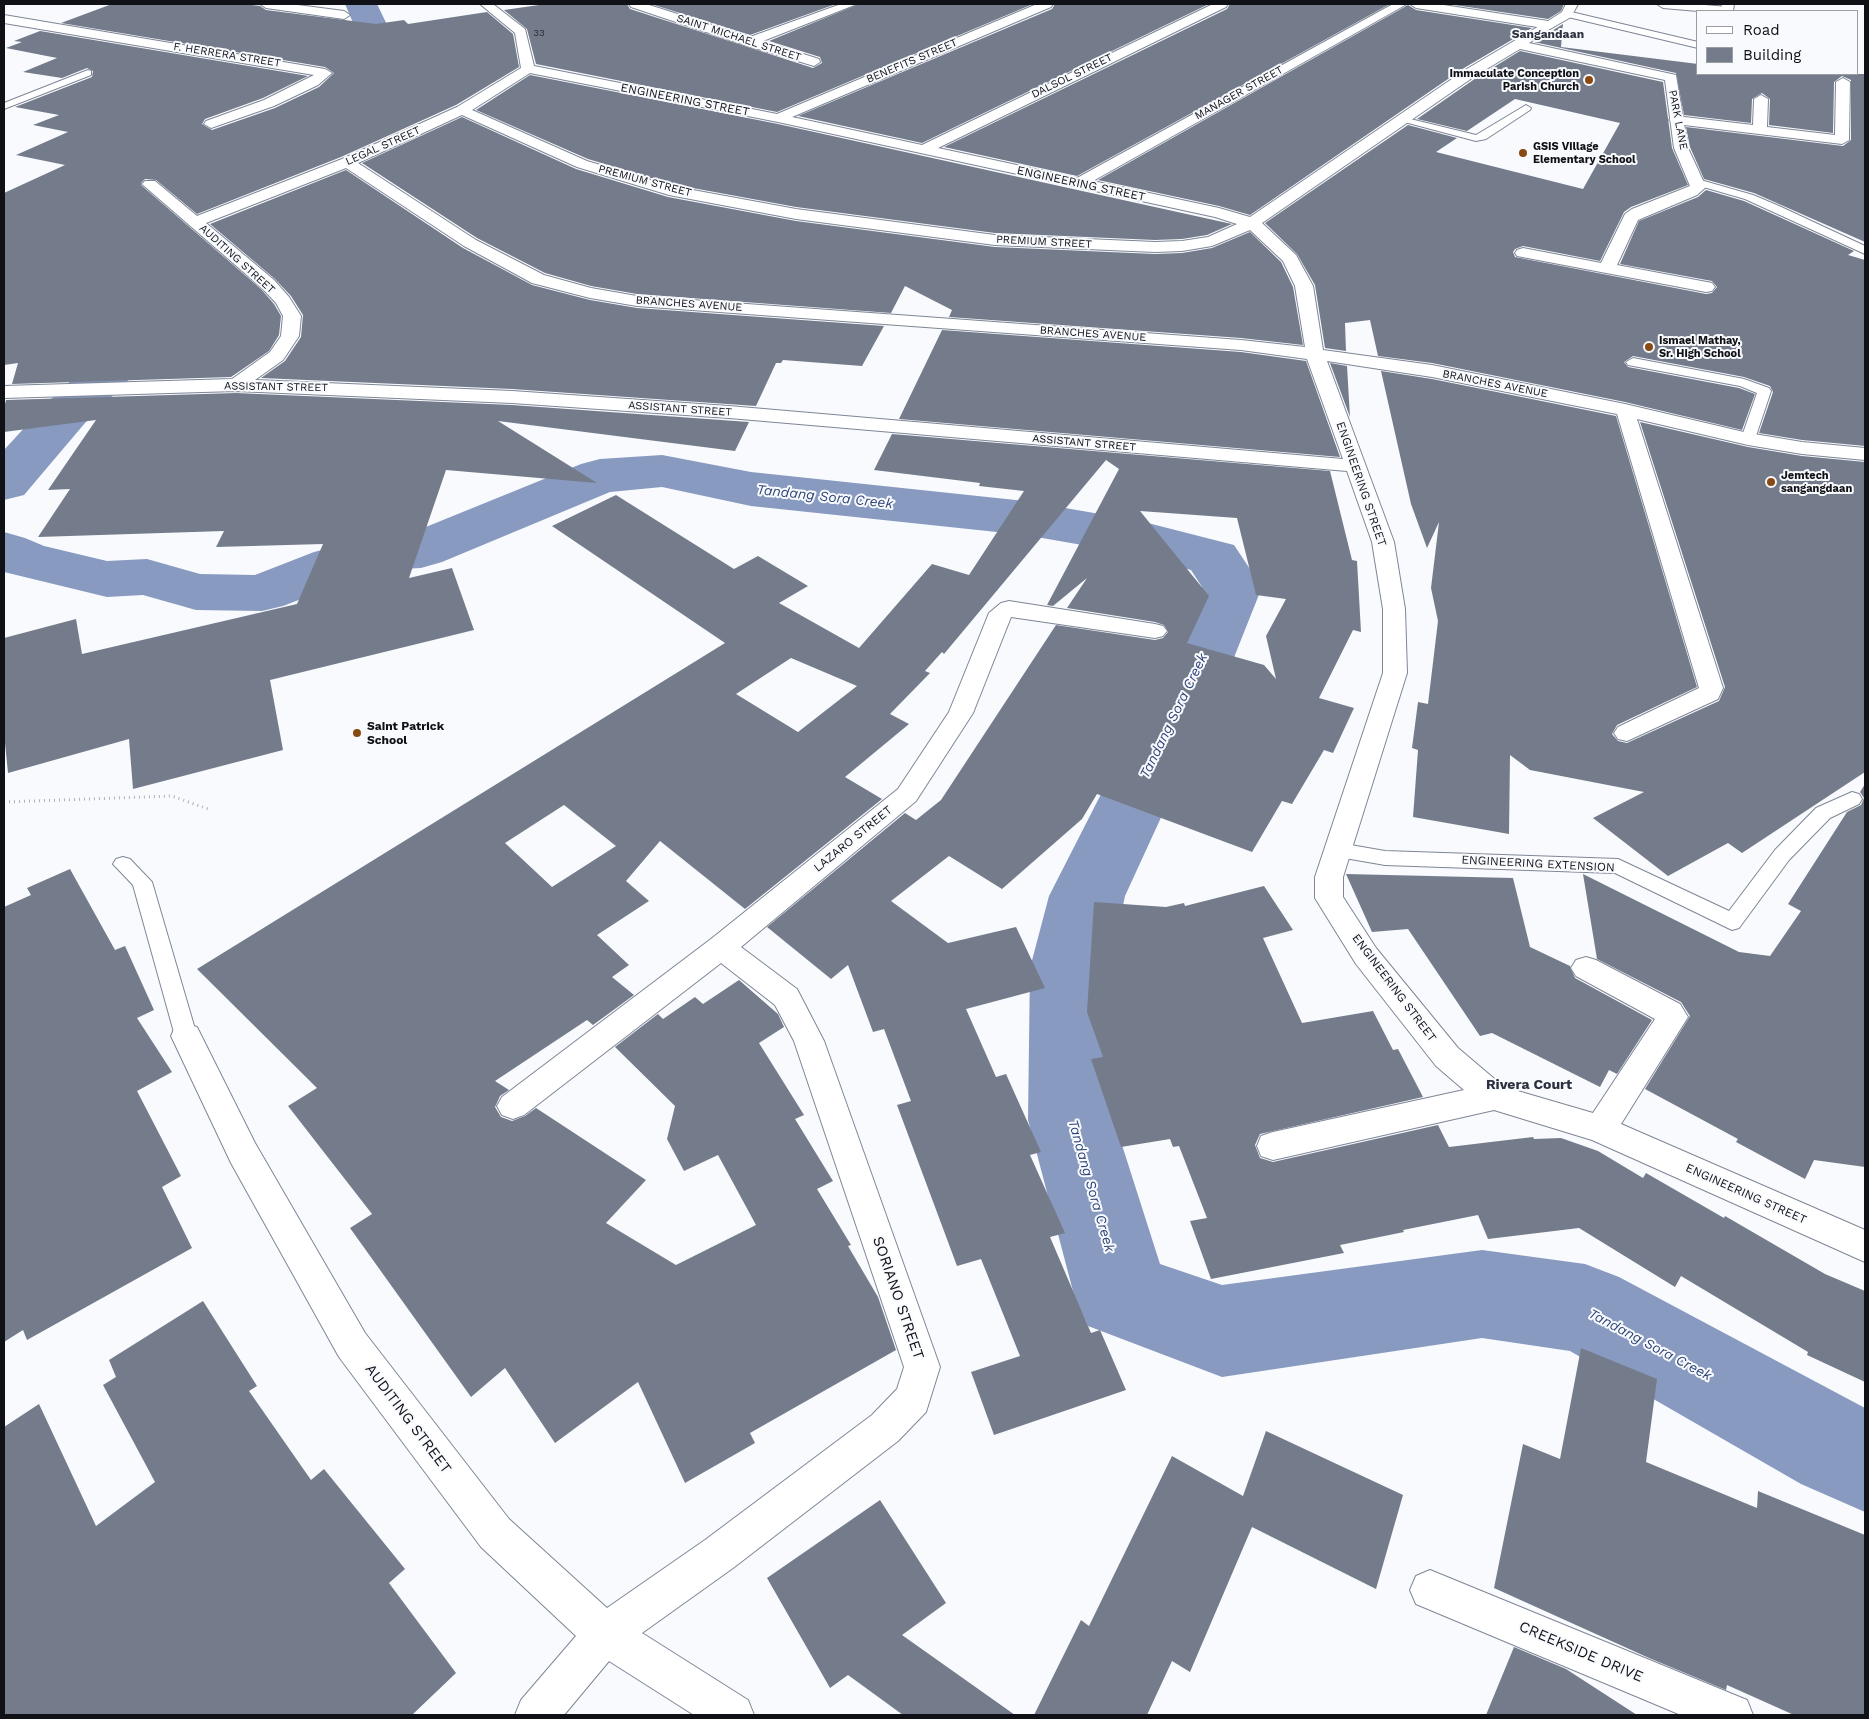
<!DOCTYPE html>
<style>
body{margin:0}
#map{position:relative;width:1869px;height:1719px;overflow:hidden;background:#f8fafd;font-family:"Work Sans",sans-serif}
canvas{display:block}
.frame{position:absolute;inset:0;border:5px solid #0f1117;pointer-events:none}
.legend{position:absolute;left:1696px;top:10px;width:162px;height:65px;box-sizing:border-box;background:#f8fafd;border:1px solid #9b9da1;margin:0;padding:6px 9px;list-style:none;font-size:15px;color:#0f1117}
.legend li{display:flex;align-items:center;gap:10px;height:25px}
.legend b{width:25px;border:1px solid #9b9da1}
</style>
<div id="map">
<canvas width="1869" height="1719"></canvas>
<div class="frame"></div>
<ul class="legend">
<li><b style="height:6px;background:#fff"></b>Road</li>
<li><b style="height:14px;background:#747c8b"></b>Building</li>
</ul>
</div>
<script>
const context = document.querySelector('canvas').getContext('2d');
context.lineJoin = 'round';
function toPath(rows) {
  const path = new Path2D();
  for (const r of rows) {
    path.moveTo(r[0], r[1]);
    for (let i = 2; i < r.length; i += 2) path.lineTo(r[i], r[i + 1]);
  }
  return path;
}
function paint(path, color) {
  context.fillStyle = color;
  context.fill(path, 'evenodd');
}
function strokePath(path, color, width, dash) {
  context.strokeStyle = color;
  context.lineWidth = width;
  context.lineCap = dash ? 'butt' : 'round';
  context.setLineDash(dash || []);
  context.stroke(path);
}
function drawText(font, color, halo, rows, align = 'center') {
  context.font = font + ' "Work Sans",sans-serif';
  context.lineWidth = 4;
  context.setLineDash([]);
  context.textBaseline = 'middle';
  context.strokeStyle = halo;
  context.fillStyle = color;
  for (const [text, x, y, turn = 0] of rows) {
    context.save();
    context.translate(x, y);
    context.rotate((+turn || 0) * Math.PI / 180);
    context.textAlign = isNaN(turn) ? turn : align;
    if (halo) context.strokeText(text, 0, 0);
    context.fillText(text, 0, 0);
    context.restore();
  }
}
paint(toPath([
 [345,4,377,4,391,33,411,46,416,53,423,73,406,91,387,101,374,104,361,101,356,93,361,85,380,75,387,70,387,66,384,58,365,46,360,39,345,4],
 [121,283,137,287,144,297,161,339,157,349,150,359,85,423,24,495,4,500,4,450,49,401,111,343,113,339,98,297,105,287,121,283],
 [662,455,751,472,1025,501,1140,521,1234,545,1262,587,1231,665,1125,896,1110,968,1114,1120,1160,1264,1222,1285,1482,1250,1585,1264,1619,1277,1865,1408,1865,1512,1801,1484,1570,1351,1482,1338,1222,1377,1088,1326,1074,1295,1028,1120,1030,968,1049,896,1167,665,1202,587,1191,570,1134,554,1025,535,751,506,662,487,610,492,442,562,421,568,382,570,356,578,283,606,262,611,196,610,143,595,107,597,4,572,4,532,25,538,44,546,107,561,147,559,200,574,255,575,314,552,358,541,379,535,411,533,581,464,600,459,662,455]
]), '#889ac0');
paint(toPath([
 [112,4,244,4,260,6,266,10,376,24,404,20,408,24,487,12,513,34,519,67,456,105,341,157,197,214,156,180,145,179,141,183,141,185,261,289,274,304,281,316,279,335,269,351,231,377,12,384,18,363,4,365,4,193,65,165,16,155,68,132,33,125,59,115,15,107,92,77,93,71,87,68,62,78,23,72,57,58,6,48,22,42,14,41,40,31,308,76,263,98,205,119,202,124,212,130,275,108,319,87,334,73,325,67,61,23],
 [546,4,627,4,630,9,813,68,822,63,820,57,769,41,859,4,1033,4,777,112,536,64,527,29,504,10],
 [651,4,836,4,750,35],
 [1055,4,1209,4,922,143,798,116,1052,9],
 [1230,4,1390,4,1077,176,944,147,1227,9],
 [1448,4,1564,4,1561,11,1548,19],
 [1408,5,1416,10,1532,28,1464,68,1250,215,1219,206,1098,180],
 [1563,24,1561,47,1698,64,1698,74,1865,74,1865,242,1754,193,1704,179,1690,147,1686,127,1843,146,1851,140,1851,80,1842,76,1834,82,1833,133,1769,125,1770,99,1762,93,1752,99,1751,123,1684,115,1676,73,1534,42],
 [1520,51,1663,82,1672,148,1688,185,1631,207,1624,212,1600,261,1523,246,1515,249,1513,252,1515,257,1706,294,1712,293,1717,287,1712,281,1620,264,1639,221,1698,197,1706,190,1744,201,1854,251,1848,255,1865,260,1865,446,1802,440,1759,433,1773,392,1770,386,1744,377,1633,356,1624,362,1628,367,1739,388,1755,394,1742,430,1625,402,1432,363,1378,356,1370,320,1345,323,1346,351,1325,348,1315,285,1297,254,1265,223,1408,125,1457,138,1436,152,1583,189,1620,123,1515,99,1467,131,1417,119,1476,78],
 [530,75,778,124,1232,224,1207,235,1182,239,1155,240,995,233,796,207,671,184,588,159,476,110],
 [462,117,576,169,668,197,796,221,995,247,1155,254,1182,253,1212,248,1250,232,1281,262,1293,287,1303,345,1241,338,949,317,952,310,905,286,891,313,637,294,591,286,545,273,477,238,362,163],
 [346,170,463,248,532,285,590,300,637,308,884,326,862,366,783,360,781,363,776,363,756,406,512,389,261,378,285,361,301,337,303,315,291,296,275,279,210,224],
 [942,330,1241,352,1306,361,1340,457,899,419],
 [1330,363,1347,366,1350,417],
 [1381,371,1432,379,1616,416,1697,687,1617,725,1612,734,1618,741,1627,743,1719,701,1725,687,1640,422,1748,447,1802,456,1865,462,1865,772,1742,853,1728,843,1668,876,1593,818,1644,792,1530,770,1510,755,1509,834,1413,817,1418,750,1412,748,1418,702,1428,704,1438,621,1431,588,1439,522,1427,548,1411,504],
 [236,393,512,405,749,422,735,451,498,421,597,483,446,470,409,578,452,568,474,630,270,680,283,750,133,789,129,739,8,773,4,733,4,638,76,619,82,654,297,604,323,544,216,547,224,531,38,537,70,489,48,490,96,420,4,432,4,408,6,400],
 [892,434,1330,471,1352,560,1357,561,1361,632,1353,630,1319,698,1354,708,1333,753,1324,750,1292,804,1282,801,1252,852,1097,794,1082,819,1002,889,949,856,891,901,948,943,1016,927,1045,988,966,1009,996,1077,1006,1074,1041,1152,1030,1155,1065,1233,1050,1237,1091,1333,1100,1330,1126,1390,994,1435,971,1372,1020,1356,981,1259,957,1266,897,1105,911,1101,884,1029,873,1032,848,965,831,979,767,927,905,813,916,820,941,800,1056,625,1155,640,1163,638,1168,632,1164,625,1155,622,1067,608,1087,578,1053,606,1047,605,1119,469,1106,460,944,654,942,652,925,671,930,673,890,714,909,724,845,777,882,799,745,909,660,841,626,881,649,901,597,935,629,965,612,977,634,995,593,1025,587,1020,495,1081,509,1090,500,1096,495,1107,501,1117,512,1121,525,1116,536,1108,646,1180,606,1223,676,1265,756,1225,718,1155,684,1171,667,1139,675,1106,615,1047,658,1014,663,1019,695,997,703,1004,739,980,778,1014,784,1027,759,1043,804,1115,795,1119,833,1181,817,1189,851,1245,848,1246,878,1297,896,1350,750,1433,755,1443,685,1483,638,1382,555,1443,505,1368,471,1397,350,1228,372,1214,288,1106,317,1088,197,969,725,643,552,526,616,495,734,569,758,556,808,586,779,603,859,648,932,564,969,575,1024,491,979,486,980,483,874,470],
 [1140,511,1237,518,1256,595,1286,599,1266,636,1276,679,1264,665,1187,643,1209,596],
 [791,658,857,686,798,732,736,694],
 [564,805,616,846,552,887,505,843],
 [1865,784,1865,1167,1814,1160,1805,1179,1736,1142,1738,1139,1645,1089,1690,1016,1681,1002,1597,959,1583,874,1739,952,1770,956,1801,911,1788,904,1847,812,1861,805,1864,798,1860,792],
 [70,869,115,950,125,946,154,1010,137,1018,172,1072,137,1091,181,1176,162,1187,192,1248,27,1340,23,1330,4,1342,4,907,31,895,27,888],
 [1346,874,1513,878,1530,947,1570,966,1575,978,1652,1020,1617,1074,1609,1070,1600,1087,1492,1033,1480,1036,1408,929,1372,932],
 [1264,886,1293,930,1263,938,1302,1023,1373,1011,1393,1050,1398,1049,1423,1097,1260,1134,1255,1145,1260,1158,1273,1162,1438,1125,1449,1147,1533,1137,1534,1139,1561,1138,1598,1151,1643,1178,1646,1173,1724,1218,1725,1216,1825,1274,1865,1291,1865,1382,1807,1355,1808,1352,1681,1276,1675,1287,1579,1228,1488,1239,1478,1215,1403,1230,1404,1232,1340,1245,1344,1253,1211,1279,1190,1221,1207,1218,1179,1146,1173,1147,1170,1139,1121,1147,1091,1059,1103,1057,1087,1012,1094,902,1166,907,1184,903,1185,906],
 [203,1301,257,1386,249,1391,311,1480,324,1469,405,1569,389,1583,456,1673,412,1715,4,1715,4,1427,39,1404,96,1526,155,1482,103,1385,116,1377,109,1360],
 [1581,1348,1657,1379,1646,1462,1757,1508,1758,1491,1865,1535,1865,1715,1794,1715,1727,1685,1726,1690,1649,1658,1494,1588,1523,1444,1560,1459],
 [1266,1431,1403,1495,1376,1589,1252,1527,1190,1672,1172,1661,1147,1715,1034,1715,1081,1620,1089,1626,1172,1456,1243,1496],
 [880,1500,946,1603,902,1635,1015,1715,903,1715,848,1675,830,1688,767,1578],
 [1514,1647,1566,1669,1637,1715,1486,1715]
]), '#747c8b');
const service = toPath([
 [1567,11,1698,42,1698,48,1564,16,1563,14,1567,11],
 [88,70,91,71,91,75,4,109,4,103,88,70],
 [1526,105,1531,108,1530,110,1486,139,1476,141,1397,120,1402,117,1476,135,1526,105],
 [1697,179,1753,195,1779,206,1865,246,1865,254,1745,199,1693,184,1691,182,1697,179],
 [1633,358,1744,379,1769,388,1771,391,1755,439,1748,443,1741,439,1757,393,1740,386,1628,365,1626,362,1633,358],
 [1852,792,1859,794,1862,799,1859,804,1830,818,1789,860,1739,928,1732,930,1615,873,1385,865,1339,857,1332,855,1329,850,1332,845,1339,843,1385,851,1618,859,1729,911,1775,850,1816,808,1852,792],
 [123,857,130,859,152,882,197,1036,194,1042,186,1045,178,1042,175,1036,133,885,113,864,116,859,123,857]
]);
const pedestrian = toPath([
 [1843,78,1850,82,1849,140,1842,144,1676,124,1669,120,1676,116,1753,125,1754,99,1761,95,1768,99,1767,127,1835,135,1836,82,1843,78]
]);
const minor = toPath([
 [260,4,290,4,344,11,350,15,344,19,266,8,260,4],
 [480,4,493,4,525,29,534,66,777,114,1037,4,1053,4,1051,7,792,117,922,145,1213,4,1228,4,1226,7,938,148,1077,178,1393,4,1407,4,1093,181,1219,208,1250,217,1465,70,1546,22,1550,21,1556,25,1529,43,1676,75,1688,148,1706,187,1697,195,1638,220,1617,265,1712,283,1715,287,1712,291,1706,292,1517,256,1515,253,1517,250,1523,248,1601,263,1625,214,1632,209,1690,186,1674,148,1665,80,1520,49,1475,76,1262,223,1296,255,1313,286,1323,350,1432,365,1625,404,1748,433,1802,442,1865,448,1865,460,1802,454,1748,445,1637,419,1723,688,1718,699,1627,741,1618,739,1614,733,1618,727,1699,688,1617,414,1432,377,1327,361,1394,542,1405,609,1407,673,1343,877,1343,897,1376,948,1458,1048,1504,1087,1593,1113,1655,1019,1576,976,1571,968,1576,960,1586,957,1596,960,1680,1004,1688,1017,1621,1124,1865,1230,1865,1262,1592,1140,1494,1110,1273,1160,1261,1156,1257,1146,1261,1136,1273,1132,1464,1090,1436,1066,1356,964,1315,898,1315,877,1383,673,1383,609,1372,542,1347,471,729,418,512,403,236,391,4,398,4,386,232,379,270,352,281,336,283,316,276,303,262,288,142,184,145,181,155,181,197,216,342,159,457,107,521,68,515,33,480,4],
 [530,73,778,122,1215,217,1237,224,1208,237,1182,241,1155,242,995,235,796,209,671,186,587,161,472,110,530,73],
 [462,115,577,167,669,195,796,219,995,245,1155,252,1182,251,1212,246,1250,230,1283,261,1295,286,1305,347,1241,340,637,296,591,288,544,275,476,240,358,163,462,115],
 [346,168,464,246,532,283,590,298,637,306,1241,350,1307,359,1343,459,729,406,512,391,255,380,283,360,299,336,301,316,289,297,274,280,206,223,346,168],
 [629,4,646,4,750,37,841,4,857,4,763,41,819,59,820,62,814,66,745,45,631,7,629,4],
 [1722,4,1734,4,1733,11,1721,11,1722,4],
 [4,15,325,69,332,73,318,85,274,106,211,128,204,124,206,121,264,100,314,75,4,23,4,15],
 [1009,601,1155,624,1163,626,1167,631,1163,636,1155,638,1011,617,973,713,916,801,741,947,797,989,824,1041,940,1367,926,1412,898,1441,733,1568,642,1633,748,1700,754,1715,694,1715,609,1661,564,1715,515,1715,521,1700,576,1636,481,1547,339,1357,231,1163,171,1036,175,1027,186,1024,197,1027,255,1143,365,1333,509,1519,607,1608,705,1540,872,1415,897,1389,904,1367,794,1041,775,1005,721,963,524,1115,513,1119,502,1115,497,1106,502,1097,711,939,898,789,949,712,989,613,1001,603,1009,601],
 [1430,1570,1747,1700,1753,1715,1681,1715,1416,1604,1410,1590,1416,1576,1430,1570]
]);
const tertiary = toPath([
 [1410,4,1437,4,1548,21,1562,12,1566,4,1578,4,1571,17,1550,29,1416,8,1410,4],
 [1657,4,1694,4,1727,7,1733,11,1698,11,1663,8,1657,4]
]);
strokePath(service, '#7e8696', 2);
strokePath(pedestrian, '#7e8696', 2);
strokePath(minor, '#7e8696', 2);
strokePath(tertiary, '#7e8696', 2);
strokePath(toPath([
 [4,802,172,796,208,809]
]), '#afb1b5', 3, [1, 4]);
paint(service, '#fff');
paint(pedestrian, '#fff');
paint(minor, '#fff');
paint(tertiary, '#fff');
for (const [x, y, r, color] of [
 [1589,80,5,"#894913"],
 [1523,153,5,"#894913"],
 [1649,347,5,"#894913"],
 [1771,482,5,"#894913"],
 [357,733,5,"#894913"]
]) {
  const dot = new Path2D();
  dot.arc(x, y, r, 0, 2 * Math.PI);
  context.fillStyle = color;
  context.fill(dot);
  strokePath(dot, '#f8fafd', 2);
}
drawText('10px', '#282c34', null, [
 ["33",539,33]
]);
drawText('11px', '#0f1117', '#f8fafd', [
 ["SAINT MICHAEL STREET",739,38,18],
 ["F. HERRERA STREET",227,55,9],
 ["BENEFITS STREET",912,61,-23],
 ["DALSOL STREET",1072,76,-26],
 ["MANAGER STREET",1239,93,-29],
 ["PARK LANE",1678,120,79],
 ["LEGAL STREET",383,146,-24],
 ["PREMIUM STREET",645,181,15],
 ["PREMIUM STREET",1044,242,3],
 ["AUDITING STREET",237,259,42],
 ["BRANCHES AVENUE",689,304,4],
 ["BRANCHES AVENUE",1093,334,4],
 ["BRANCHES AVENUE",1495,384,11],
 ["ASSISTANT STREET",276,387,1],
 ["ASSISTANT STREET",680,409,4],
 ["ASSISTANT STREET",1084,443,5]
]);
drawText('bold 11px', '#0f1117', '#f8fafd', [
 ["Immaculate Conception",1579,74,"right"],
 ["Parish Church",1579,87,"right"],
 ["GSIS Village",1533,147],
 ["Elementary School",1533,160],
 ["Ismael Mathay,",1659,341],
 ["Sr. High School",1659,354],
 ["Jemtech",1781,476],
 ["sangangdaan",1781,489]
], 'left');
drawText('bold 12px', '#2a303d', '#f8fafd', [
 ["Sangandaan",1548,34]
]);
drawText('12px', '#0f1117', '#f8fafd', [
 ["ENGINEERING STREET",685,100,11],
 ["ENGINEERING STREET",1081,184,12],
 ["ENGINEERING STREET",1361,484,71],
 ["LAZARO STREET",853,839,-39],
 ["ENGINEERING EXTENSION",1538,864,3],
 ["ENGINEERING STREET",1394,988,53],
 ["ENGINEERING STREET",1746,1194,24]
]);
drawText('bold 12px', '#0f1117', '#f8fafd', [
 ["Saint Patrick",367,726],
 ["School",367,740]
], 'left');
drawText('italic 14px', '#2f4578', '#f8fafd', [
 ["Tandang Sora Creek",825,497,6],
 ["Tandang Sora Creek",1174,716,-64],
 ["Tandang Sora Creek",1091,1186,74],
 ["Tandang Sora Creek",1650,1345,28]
]);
drawText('bold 14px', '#2a303d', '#f8fafd', [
 ["Rivera Court",1529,1085]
]);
drawText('15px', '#0f1117', '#f8fafd', [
 ["SORIANO STREET",898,1298,71],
 ["AUDITING STREET",408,1419,53],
 ["CREEKSIDE DRIVE",1581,1652,23]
]);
</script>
